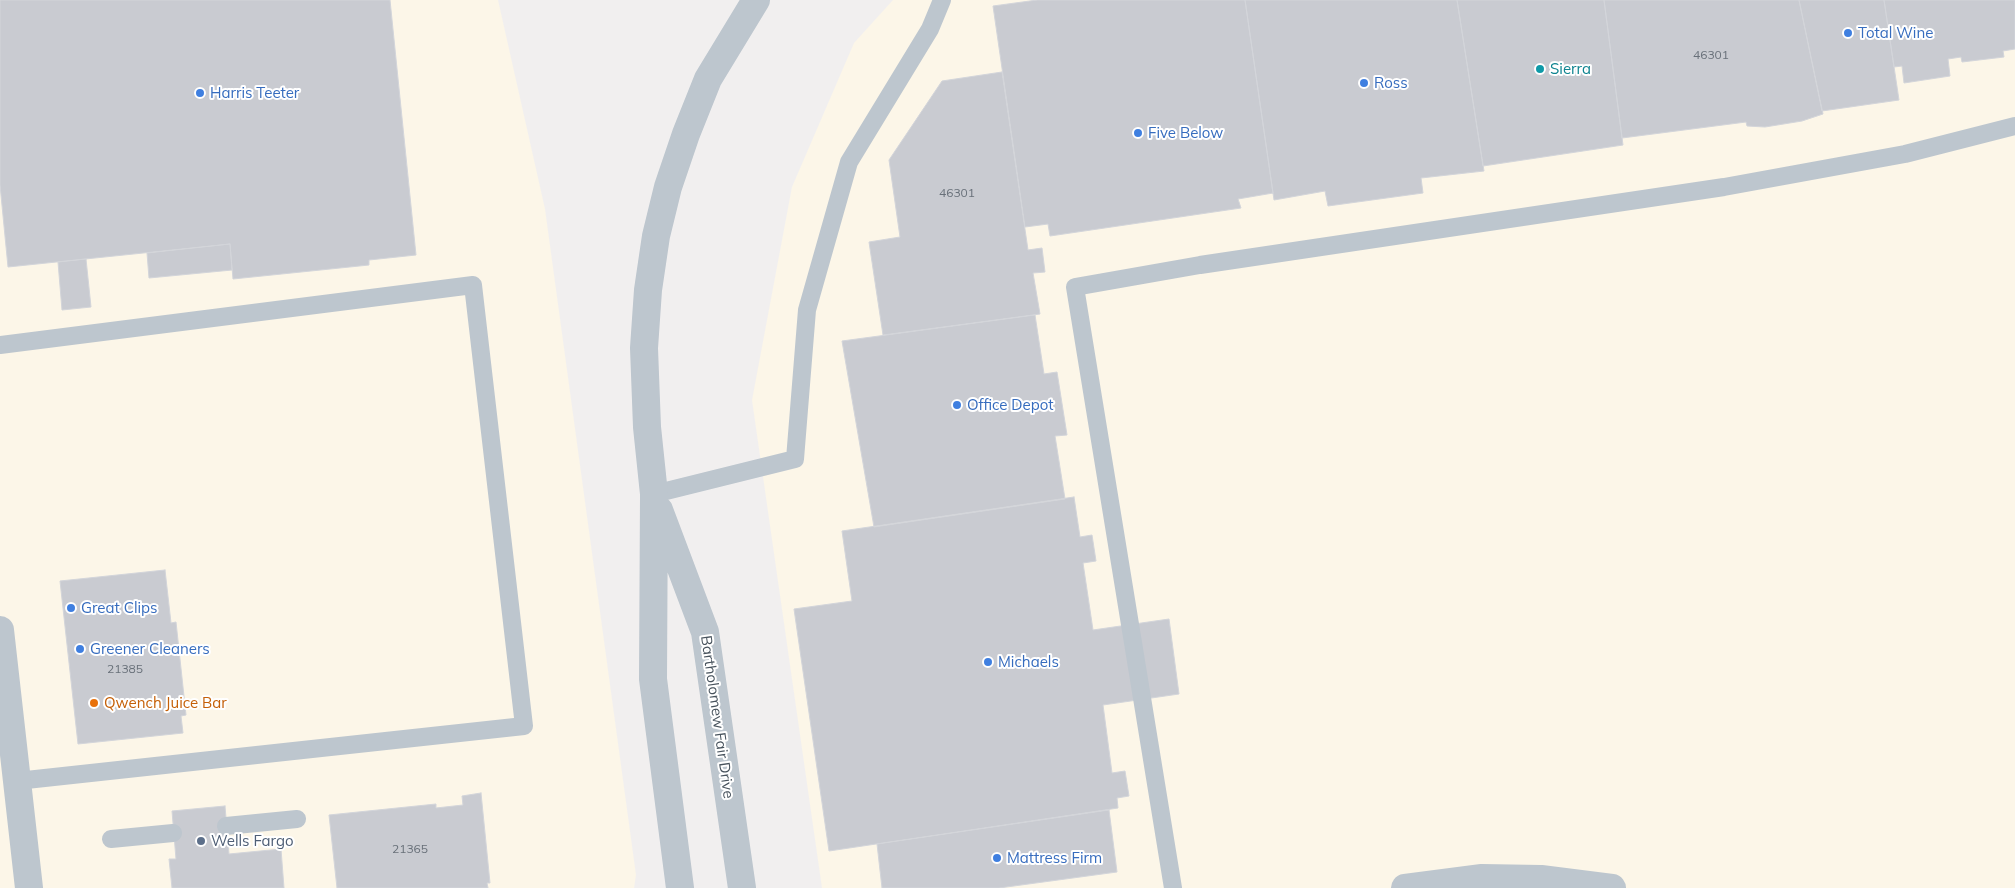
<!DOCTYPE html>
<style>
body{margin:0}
canvas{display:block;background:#f1efef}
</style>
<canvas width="2015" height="888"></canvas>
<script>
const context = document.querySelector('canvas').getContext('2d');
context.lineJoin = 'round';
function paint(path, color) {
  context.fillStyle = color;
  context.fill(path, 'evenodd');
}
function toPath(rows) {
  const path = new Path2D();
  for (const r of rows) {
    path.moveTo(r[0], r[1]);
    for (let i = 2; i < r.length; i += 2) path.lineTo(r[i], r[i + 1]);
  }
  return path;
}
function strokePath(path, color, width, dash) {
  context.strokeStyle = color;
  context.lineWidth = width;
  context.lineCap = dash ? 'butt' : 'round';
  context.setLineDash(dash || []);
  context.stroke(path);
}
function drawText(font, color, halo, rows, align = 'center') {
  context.font = font + ' Mulish,sans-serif';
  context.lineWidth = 4;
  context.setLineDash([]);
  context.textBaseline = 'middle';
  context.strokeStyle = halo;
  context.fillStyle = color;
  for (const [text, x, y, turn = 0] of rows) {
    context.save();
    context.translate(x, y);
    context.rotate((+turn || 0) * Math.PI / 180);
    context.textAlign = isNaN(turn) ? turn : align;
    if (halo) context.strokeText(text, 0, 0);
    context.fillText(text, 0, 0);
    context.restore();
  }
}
paint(toPath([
 [0,0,498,0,545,209,636,875,634,888,0,888],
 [893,0,2015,0,2015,888,822,888,752,400,792,187,854,43]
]), '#fcf6e8');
const building = toPath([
 [0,0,390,0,416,255,369,260,369,265,233,279,230,244,8,267,0,185,0,0],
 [1037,0,1245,0,1273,193,1238,199,1241,208,1050,236,1048,224,1025,227,993,6,1037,0],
 [1245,0,1457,0,1484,171,1421,178,1423,193,1328,206,1325,191,1274,200,1245,0],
 [1457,0,1604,0,1623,145,1483,166,1457,0],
 [1604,0,1799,0,1823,114,1802,121,1765,127,1747,126,1746,122,1622,138,1604,0],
 [1799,0,1884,0,1899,100,1822,111,1799,0],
 [1884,0,2015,0,2015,49,2003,51,2004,57,1962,62,1961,57,1948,59,1950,76,1904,83,1902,66,1894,67,1884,0],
 [1002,72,1028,250,1042,248,1045,272,1033,273,1040,314,883,335,869,242,900,237,889,160,942,81,1002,72],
 [230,244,232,270,149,278,147,253,230,244],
 [86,259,91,307,62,310,58,262,86,259],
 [1035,315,1044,374,1057,372,1067,435,1055,436,1065,499,874,527,842,341,1035,315],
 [1074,497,1080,537,1092,535,1096,561,1083,563,1093,630,1169,619,1179,694,1103,705,1112,773,1125,771,1129,796,1117,798,1118,808,829,851,794,609,852,601,842,531,1074,497],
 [165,570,171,623,176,622,186,715,181,716,183,733,78,744,60,581,165,570],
 [481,793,490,883,487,883,488,888,337,888,329,815,436,804,436,808,463,805,462,796,481,793],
 [225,806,229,854,281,849,284,888,172,888,169,859,176,859,172,811,225,806],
 [1109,810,1117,872,999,888,882,888,877,844,1109,810]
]);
paint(building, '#c9cbd1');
strokePath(building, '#d3d5da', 1);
strokePath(toPath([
 [0,345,473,285,524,726,17,781],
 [654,494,795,459,807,310,849,162,930,29,942,0],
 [226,826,297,819],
 [111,839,173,833],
 [1173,888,1075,287,1200,265,1724,187,1905,154,2015,126]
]), '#bdc6ce', 18);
strokePath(toPath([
 [0,630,29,888],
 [1405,888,1482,878,1541,879,1612,888]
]), '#bdc6ce', 28);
strokePath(toPath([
 [659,510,705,632,742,888],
 [680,888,653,679,654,494,647,427,644,348,648,290,656,236,668,187,686,134,708,79,756,0]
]), '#bdc6ce', 28);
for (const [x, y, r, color] of [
 [1848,33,5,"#3f7fe0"],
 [1540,69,5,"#0f9aa8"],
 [1364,83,5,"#3f7fe0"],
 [200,93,5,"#3f7fe0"],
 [1138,133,5,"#3f7fe0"],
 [957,405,5,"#3f7fe0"],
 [71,608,5,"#3f7fe0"],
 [80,649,5,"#3f7fe0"],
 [988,662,5,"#3f7fe0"],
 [94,703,5,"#e8710a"],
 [201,841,5,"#5c6f8a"],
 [997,858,5,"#3f7fe0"]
]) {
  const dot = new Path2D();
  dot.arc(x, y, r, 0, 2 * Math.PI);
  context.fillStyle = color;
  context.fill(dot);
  strokePath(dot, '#fff', 2);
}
drawText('12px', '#687079', null, [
 ["46301",1711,55],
 ["46301",957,193],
 ["21385",125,669],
 ["21365",410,849]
]);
drawText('15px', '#366cbe', '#fff', [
 ["Total Wine",1858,33],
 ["Ross",1374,83],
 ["Harris Teeter",210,93],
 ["Five Below",1148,133],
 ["Office Depot",967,405],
 ["Great Clips",81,608],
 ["Greener Cleaners",90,649],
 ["Michaels",998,662],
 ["Mattress Firm",1007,858]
], 'left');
drawText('15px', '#0d838f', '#fff', [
 ["Sierra",1550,69]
], 'left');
drawText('15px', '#c56008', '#fff', [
 ["Qwench Juice Bar",104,703]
], 'left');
drawText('15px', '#47525c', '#fff', [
 ["Bartholomew Fair Drive",717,717,82]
]);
drawText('15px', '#4e5e75', '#fff', [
 ["Wells Fargo",211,841]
], 'left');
</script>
